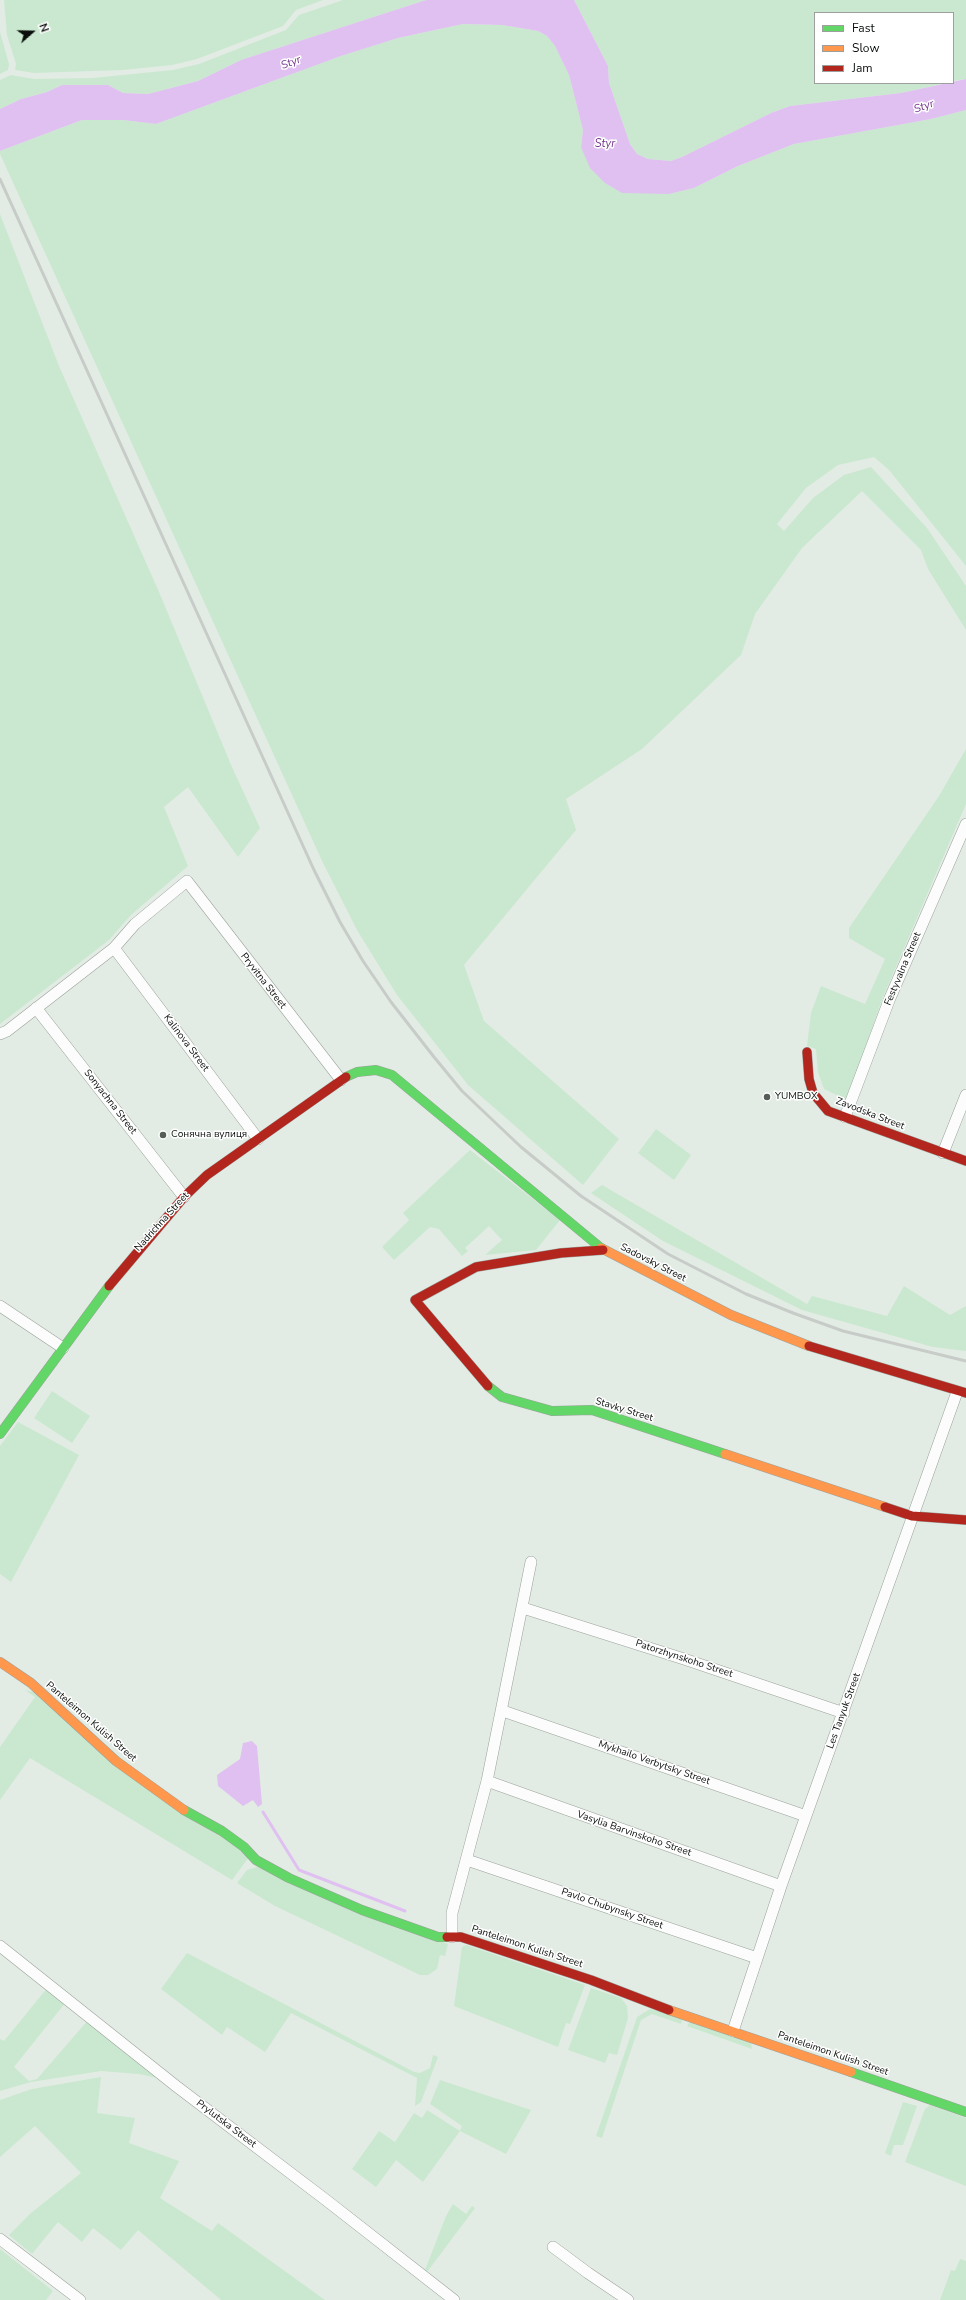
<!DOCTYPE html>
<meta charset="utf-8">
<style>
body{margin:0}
#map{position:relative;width:966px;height:2300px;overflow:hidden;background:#e2ece4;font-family:"Nunito Sans",sans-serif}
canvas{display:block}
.legend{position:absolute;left:814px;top:12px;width:140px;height:72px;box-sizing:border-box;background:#fff;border:1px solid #9d9f9d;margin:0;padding:5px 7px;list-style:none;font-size:12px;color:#0a0f0b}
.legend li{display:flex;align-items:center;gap:8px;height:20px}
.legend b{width:20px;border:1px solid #9d9f9d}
.north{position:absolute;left:12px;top:12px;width:40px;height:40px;-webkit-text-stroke:3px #fff;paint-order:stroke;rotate:70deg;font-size:11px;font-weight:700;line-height:16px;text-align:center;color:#0a0f0b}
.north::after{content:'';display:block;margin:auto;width:14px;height:18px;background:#0a0f0b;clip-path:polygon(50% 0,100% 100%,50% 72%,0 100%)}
</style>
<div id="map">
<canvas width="966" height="2300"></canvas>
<ul class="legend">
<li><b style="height:5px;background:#63d668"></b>Fast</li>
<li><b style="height:5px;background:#ff974d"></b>Slow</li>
<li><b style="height:5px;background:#b3261e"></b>Jam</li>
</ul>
<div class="north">N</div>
</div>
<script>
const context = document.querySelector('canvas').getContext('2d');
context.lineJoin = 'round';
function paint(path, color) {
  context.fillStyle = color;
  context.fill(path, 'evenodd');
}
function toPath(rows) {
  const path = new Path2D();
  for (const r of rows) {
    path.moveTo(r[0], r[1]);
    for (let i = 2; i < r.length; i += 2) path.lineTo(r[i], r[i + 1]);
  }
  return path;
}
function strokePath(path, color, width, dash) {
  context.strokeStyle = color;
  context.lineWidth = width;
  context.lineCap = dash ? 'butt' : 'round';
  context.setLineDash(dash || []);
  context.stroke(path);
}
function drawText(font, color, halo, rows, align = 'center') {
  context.font = font + ' "Nunito Sans",sans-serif';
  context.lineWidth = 3;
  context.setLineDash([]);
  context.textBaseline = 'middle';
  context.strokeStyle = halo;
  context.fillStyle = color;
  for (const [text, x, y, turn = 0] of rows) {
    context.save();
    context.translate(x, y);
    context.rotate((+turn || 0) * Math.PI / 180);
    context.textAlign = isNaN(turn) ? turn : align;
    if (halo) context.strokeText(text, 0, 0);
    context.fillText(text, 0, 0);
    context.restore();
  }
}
paint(toPath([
 [4,0,323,0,296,10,283,26,197,59,172,65,123,70,34,73,15,70,16,64,7,35],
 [343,0,426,0,241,60,198,81,148,94,123,93,108,85,62,85,47,92,21,99,0,109,0,80,11,75,34,79,93,78,173,70,199,64,286,30,299,15],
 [574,0,966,0,966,79,953,81,953,13,815,13,815,83,946,83,901,93,790,106,771,113,682,157,671,161,648,159,637,154,630,144,609,83,608,66],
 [463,24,502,25,538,31,547,36,555,46,569,75,583,130,581,147,653,193,669,194,694,188,738,166,794,144,931,119,966,110,966,566,889,470,874,457,838,465,806,488,777,524,784,531,813,498,844,475,871,467,927,528,966,586,966,630,928,569,921,550,862,491,802,548,755,614,741,655,642,749,566,799,576,830,464,965,484,1021,619,1139,583,1185,468,1085,397,995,357,930,323,863,0,154,0,151,82,120,123,120,156,124,341,56,398,38],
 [0,32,9,64,8,70,0,74],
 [0,214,59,366,159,592,232,767,260,828,238,857,188,787,164,807,188,866,131,915,109,940,0,1024],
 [966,749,966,804,883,997,847,1100,824,1089,818,1072,816,1049,807,1046,811,1013,821,986,865,1004,885,959,849,938,849,928,939,796],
 [656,1129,691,1155,674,1180,638,1153],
 [470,1150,560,1220,536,1250,485,1255,502,1240,489,1226,465,1248,468,1251,462,1256,439,1229,430,1227,394,1260,382,1247,409,1220,403,1213],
 [602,1185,807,1304,812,1296,887,1316,904,1286,950,1315,966,1306,966,1351,933,1347,802,1310,663,1241,591,1193],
 [52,1391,90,1416,72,1443,34,1418],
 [18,1422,79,1455,11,1582,0,1574,0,1446],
 [25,1690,37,1693,249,1857,232,1880,30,1758,0,1800,0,1747,35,1697],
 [261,1866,448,1944,445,1956,440,1955,437,1969,428,1975,420,1975,275,1906,237,1883,247,1870],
 [466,1945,585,1985,570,2024,566,2023,558,2047,454,2006,462,1947],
 [187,1953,414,2072,420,2073,430,2068,433,2055,438,2057,421,2102,415,2106,417,2078,291,2013,265,2052,227,2027,222,2035,161,1989],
 [48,1987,66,2002,14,2067,29,2081,37,2079,89,2019,162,2079,139,2074,101,2071,31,2082,0,2091,0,2039,4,2041],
 [591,1988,621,1998,627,2006,628,2018,617,2055,609,2053,605,2063,568,2050],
 [650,2009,683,2018,681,2024,652,2014,641,2020,602,2138,596,2136,637,2017],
 [690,2021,751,2042,752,2049,687,2026],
 [101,2077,97,2113,135,2118,129,2143,179,2161,160,2198,212,2231,218,2223,325,2300,221,2300,138,2230,121,2250,93,2228,82,2242,58,2222,32,2254,9,2235,31,2213,81,2173,35,2126,0,2157,0,2100,32,2089],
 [440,2080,531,2110,506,2154,460,2131,423,2182,396,2160,376,2187,352,2169,379,2131,395,2142,414,2113,422,2118,427,2110,460,2131,462,2126,430,2104],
 [903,2102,917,2106,903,2145,894,2145,891,2156,885,2153],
 [930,2105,966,2118,966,2186,905,2162,925,2109],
 [453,2204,466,2214,472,2206,475,2208,427,2272,425,2270,446,2216],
 [0,2249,53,2291,46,2300,0,2300],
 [960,2259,966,2261,966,2300,940,2300,951,2270,955,2271]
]), '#cae8cf');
paint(toPath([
 [426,0,574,0,608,66,609,83,630,144,637,154,648,159,671,161,682,157,771,113,790,106,901,93,966,79,966,110,931,119,794,144,738,166,694,188,669,194,622,193,605,183,590,168,581,147,583,130,569,75,555,46,547,36,538,31,502,25,463,24,398,38,341,56,156,124,123,120,82,120,0,151,0,109,21,99,47,92,62,85,108,85,123,93,148,94,198,81,241,60],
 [252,1741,257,1746,262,1804,258,1807,253,1800,243,1806,218,1786,217,1775,240,1759,243,1743]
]), '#e0c0f1');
strokePath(toPath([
 [263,1812,299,1870,405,1911]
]), '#e0c0f1', 3);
const street = toPath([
 [114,948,258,1139],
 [36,1008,184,1197],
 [0,1034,7,1031,114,948,135,924,187,881,341,1080],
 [845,1117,890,998,966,824],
 [943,1153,966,1095],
 [0,1306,63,1348],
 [523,1608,684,1659,844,1713],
 [503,1711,806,1816],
 [487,1781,781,1886],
 [467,1860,757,1958],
 [452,1937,452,1913,487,1781,531,1562],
 [0,1946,176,2086,326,2200,454,2300],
 [733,2031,781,1886,957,1392],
 [0,2239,80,2300],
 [553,2247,588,2273,628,2300]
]);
const fast = toPath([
 [346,1077,357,1072,376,1070,392,1075,601,1248],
 [488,1386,502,1397,552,1411,592,1410,725,1454],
 [0,1434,109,1286],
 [184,1810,222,1831,244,1847,256,1860,289,1878,362,1910,438,1937,447,1937],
 [851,2072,966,2112]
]);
const slow = toPath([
 [601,1248,731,1315,809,1346],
 [725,1454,885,1507],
 [0,1662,31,1683,116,1761,184,1810],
 [669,2010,851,2072]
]);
const jam = toPath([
 [807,1052,809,1079,813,1093,828,1111,966,1161],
 [109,1286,184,1197,207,1175,346,1077],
 [809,1346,966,1393],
 [488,1386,415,1300,476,1267,561,1253,603,1250],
 [885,1507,912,1516,966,1520],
 [447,1937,461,1937,591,1980,669,2010]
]);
strokePath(street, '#9ca29c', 12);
strokePath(fast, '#9ca29c', 10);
strokePath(slow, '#9ca29c', 10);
strokePath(jam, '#9ca29c', 10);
strokePath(street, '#fbfcfb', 11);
strokePath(fast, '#63d668', 9);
strokePath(slow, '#ff974d', 9);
strokePath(jam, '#b3261e', 9);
strokePath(toPath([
 [0,179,314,870,340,922,363,961,391,1002,434,1057,462,1091,521,1147,581,1196,668,1254,746,1294,793,1313,843,1331,966,1361]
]), '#c8ccc9', 3);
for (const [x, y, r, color] of [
 [767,1097,4,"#565c57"],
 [163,1135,4,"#565c57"]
]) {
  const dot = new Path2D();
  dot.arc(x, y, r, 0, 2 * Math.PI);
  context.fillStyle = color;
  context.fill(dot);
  strokePath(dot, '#fff', 1.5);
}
drawText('10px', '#0a0f0b', '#fff', [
 ["Festyvalna Street",903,969,-67],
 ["Pryvitna Street",263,981,52],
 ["Kalinova Street",186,1043,53],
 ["Sonyachna Street",110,1102,52],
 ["Zavodska Street",870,1114,21],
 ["Nadrichna Street",162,1222,-48],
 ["Sadovsky Street",653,1263,27],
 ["Stavky Street",624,1410,17],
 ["Patorzhynskoho Street",684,1659,18],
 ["Les Tanyuk Street",844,1711,-70],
 ["Panteleimon Kulish Street",91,1722,41],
 ["Mykhailo Verbytsky Street",654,1763,19],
 ["Vasylia Barvinskoho Street",634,1834,19],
 ["Pavlo Chubynsky Street",612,1909,19],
 ["Panteleimon Kulish Street",527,1947,18],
 ["Panteleimon Kulish Street",833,2054,19],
 ["Prylutska Street",226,2124,37]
]);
drawText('10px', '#0a0f0b', '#fff', [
 ["YUMBOX",775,1097],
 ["Сонячна вулиця",171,1135]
], 'left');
drawText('italic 11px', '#72368c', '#fff', [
 ["Styr",291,63,-20],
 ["Styr",924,107,-18],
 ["Styr",605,144]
]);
</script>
